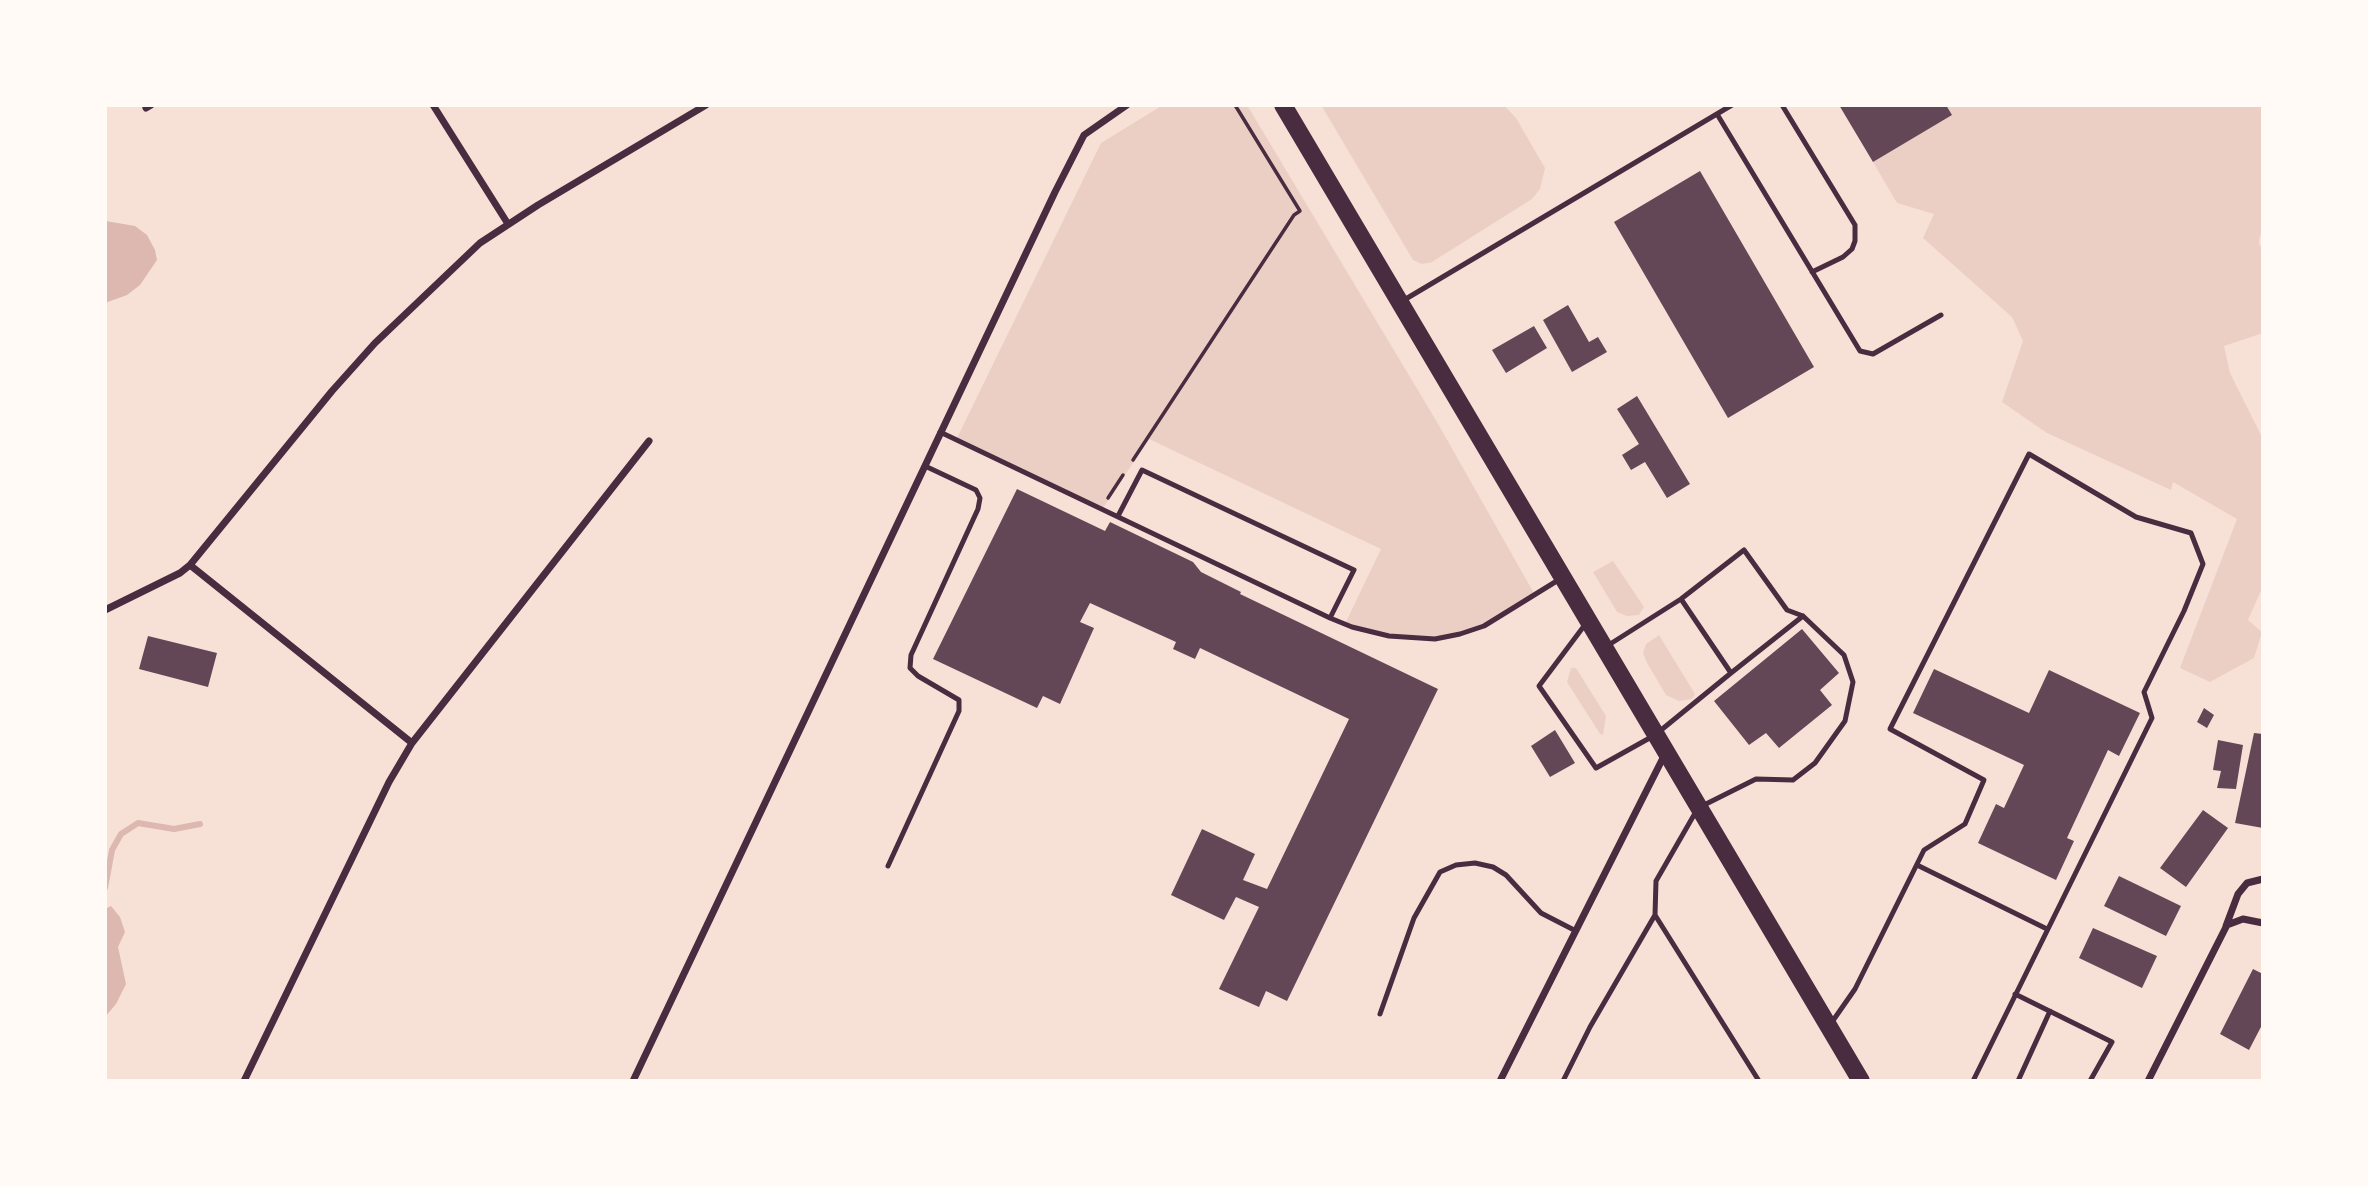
<!DOCTYPE html>
<style>
body{margin:0}
#map{position:relative;width:2368px;height:1186px;overflow:hidden;background:#f7e1d7;font-family:Karla,sans-serif}
canvas{display:block}
.frame{position:absolute;inset:0;border:107px solid #fffaf5;pointer-events:none}
</style>
<div id="map">
<canvas width="2368" height="1186"></canvas>
<div class="frame"></div>
</div>
<script>
const context = document.querySelector('canvas').getContext('2d');
context.lineJoin = 'round';
function paint(path, color) {
  context.fillStyle = color;
  context.fill(path, 'evenodd');
}
function toPath(rows) {
  const path = new Path2D();
  for (const r of rows) {
    path.moveTo(r[0], r[1]);
    for (let i = 2; i < r.length; i += 2) path.lineTo(r[i], r[i + 1]);
  }
  return path;
}
function strokePath(path, color, width, dash) {
  context.strokeStyle = color;
  context.lineWidth = width;
  context.lineCap = dash ? 'butt' : 'round';
  context.setLineDash(dash || []);
  context.stroke(path);
}
paint(toPath([
 [1163,105,1247,105,1437,422,1535,595,1484,626,1435,639,1410,639,1345,624,1381,549,1149,439,1103,508,956,440,1101,143],
 [1321,105,1504,105,1516,118,1545,168,1540,189,1532,199,1432,262,1422,264,1413,260],
 [1946,105,2263,105,2263,234,2260,235,2259,243,2263,252,2263,333,2224,346,2230,373,2263,439,2261,463,2263,472,2263,586,2248,620,2262,632,2254,658,2210,682,2180,668,2237,519,2173,482,2171,490,2047,433,2002,402,2023,341,2012,317,1923,238,1934,214,1897,203,1873,162,1951,115],
 [1613,561,1644,607,1639,615,1627,616,1617,612,1593,572],
 [1659,635,1695,694,1692,699,1679,701,1666,695,1646,661,1643,653,1646,644],
 [1571,668,1576,668,1606,716,1603,735,1600,734,1567,682]
]), '#ebcfc5');
paint(toPath([
 [106,221,135,226,147,235,155,250,157,260,140,285,127,295,105,303],
 [111,906,120,917,125,932,118,947,126,984,116,1004,105,1017,105,909]
]), '#dcb8b0');
strokePath(toPath([
 [105,888,112,850,121,834,138,823,174,829,200,824]
]), '#dcb8b0', 6);
paint(toPath([
 [1839,105,1946,105,1952,115,1873,162],
 [1700,171,1814,367,1728,418,1614,222],
 [1568,305,1589,342,1598,337,1607,352,1572,372,1543,320],
 [1534,326,1547,348,1506,373,1492,350],
 [1637,396,1690,484,1667,498,1645,462,1631,470,1622,455,1639,444,1617,409],
 [1017,489,1105,531,1110,522,1193,562,1201,572,1241,592,1240,594,1438,689,1287,1001,1266,991,1259,1007,1219,989,1259,907,1236,897,1224,920,1171,895,1202,829,1255,854,1243,880,1267,889,1349,719,1200,648,1195,659,1173,649,1176,642,1090,603,1080,622,1094,628,1060,704,1043,696,1037,708,933,659],
 [1802,629,1839,673,1820,690,1832,705,1779,748,1766,733,1749,745,1714,701],
 [148,636,217,653,208,687,139,669],
 [1934,669,2029,713,2049,670,2140,713,2119,756,2108,750,2067,838,2074,841,2056,880,1978,843,1996,804,2004,808,2024,765,1913,713],
 [2204,708,2214,715,2207,728,2197,722],
 [1555,730,1575,763,1550,777,1531,746],
 [2254,733,2263,734,2263,828,2235,823],
 [2218,740,2243,745,2236,789,2217,788,2221,771,2213,770],
 [2203,810,2228,828,2186,887,2160,868],
 [2119,876,2181,906,2166,936,2104,906],
 [2093,928,2157,956,2142,988,2079,958],
 [2253,969,2263,974,2263,1023,2249,1050,2220,1034]
]), '#644757');
strokePath(toPath([
 [1133,460,1294,215,1300,211,1235,105],
 [1108,498,1123,475]
]), '#4a2c40', 3.5);
strokePath(toPath([
 [1782,105,1855,225,1855,241,1852,249,1843,257,1812,272],
 [1717,114,1860,351,1873,354,1941,315],
 [1404,300,1732,105],
 [940,432,1330,618,1352,627,1389,636,1435,639,1460,634,1484,626,1560,579],
 [1118,516,1142,470,1354,570,1330,618],
 [1587,622,1539,686,1596,768,1655,735,1731,673,1681,599],
 [1607,646,1681,599,1744,550,1787,610,1803,616,1844,655,1853,682,1845,721,1815,763,1793,780,1756,779,1698,808,1656,881,1655,915,1759,1081],
 [1731,673,1803,616],
 [1917,865,2047,929],
 [888,866,959,711,959,700,918,676,910,668,911,655,978,509,980,498,976,490,925,466],
 [2015,994,2112,1042,2090,1081],
 [1380,1014,1414,918,1440,872,1456,865,1475,863,1493,867,1506,875,1541,913,1576,931],
 [1832,1022,1855,989,1924,850,1965,824,1984,780,1890,729,2029,454,2136,517,2191,533,2203,564,2184,611,2144,692,2152,718,1973,1081],
 [1563,1081,1590,1027,1655,915],
 [2018,1081,2050,1011]
]), '#4a2c40', 5);
strokePath(toPath([
 [433,105,508,224],
 [146,108,151,105],
 [190,565,412,743],
 [105,610,180,573,190,565,332,391,375,343,480,243,538,205,706,105],
 [2226,926,2238,894,2247,883,2263,879],
 [244,1081,389,782,412,743,649,441],
 [633,1081,1055,192,1084,135,1127,105],
 [1500,1081,1666,752],
 [2148,1081,2227,925,2243,919,2263,923]
]), '#4a2c40', 7);
strokePath(toPath([
 [1283,105,1861,1081]
]), '#4a2c40', 18);
</script>
